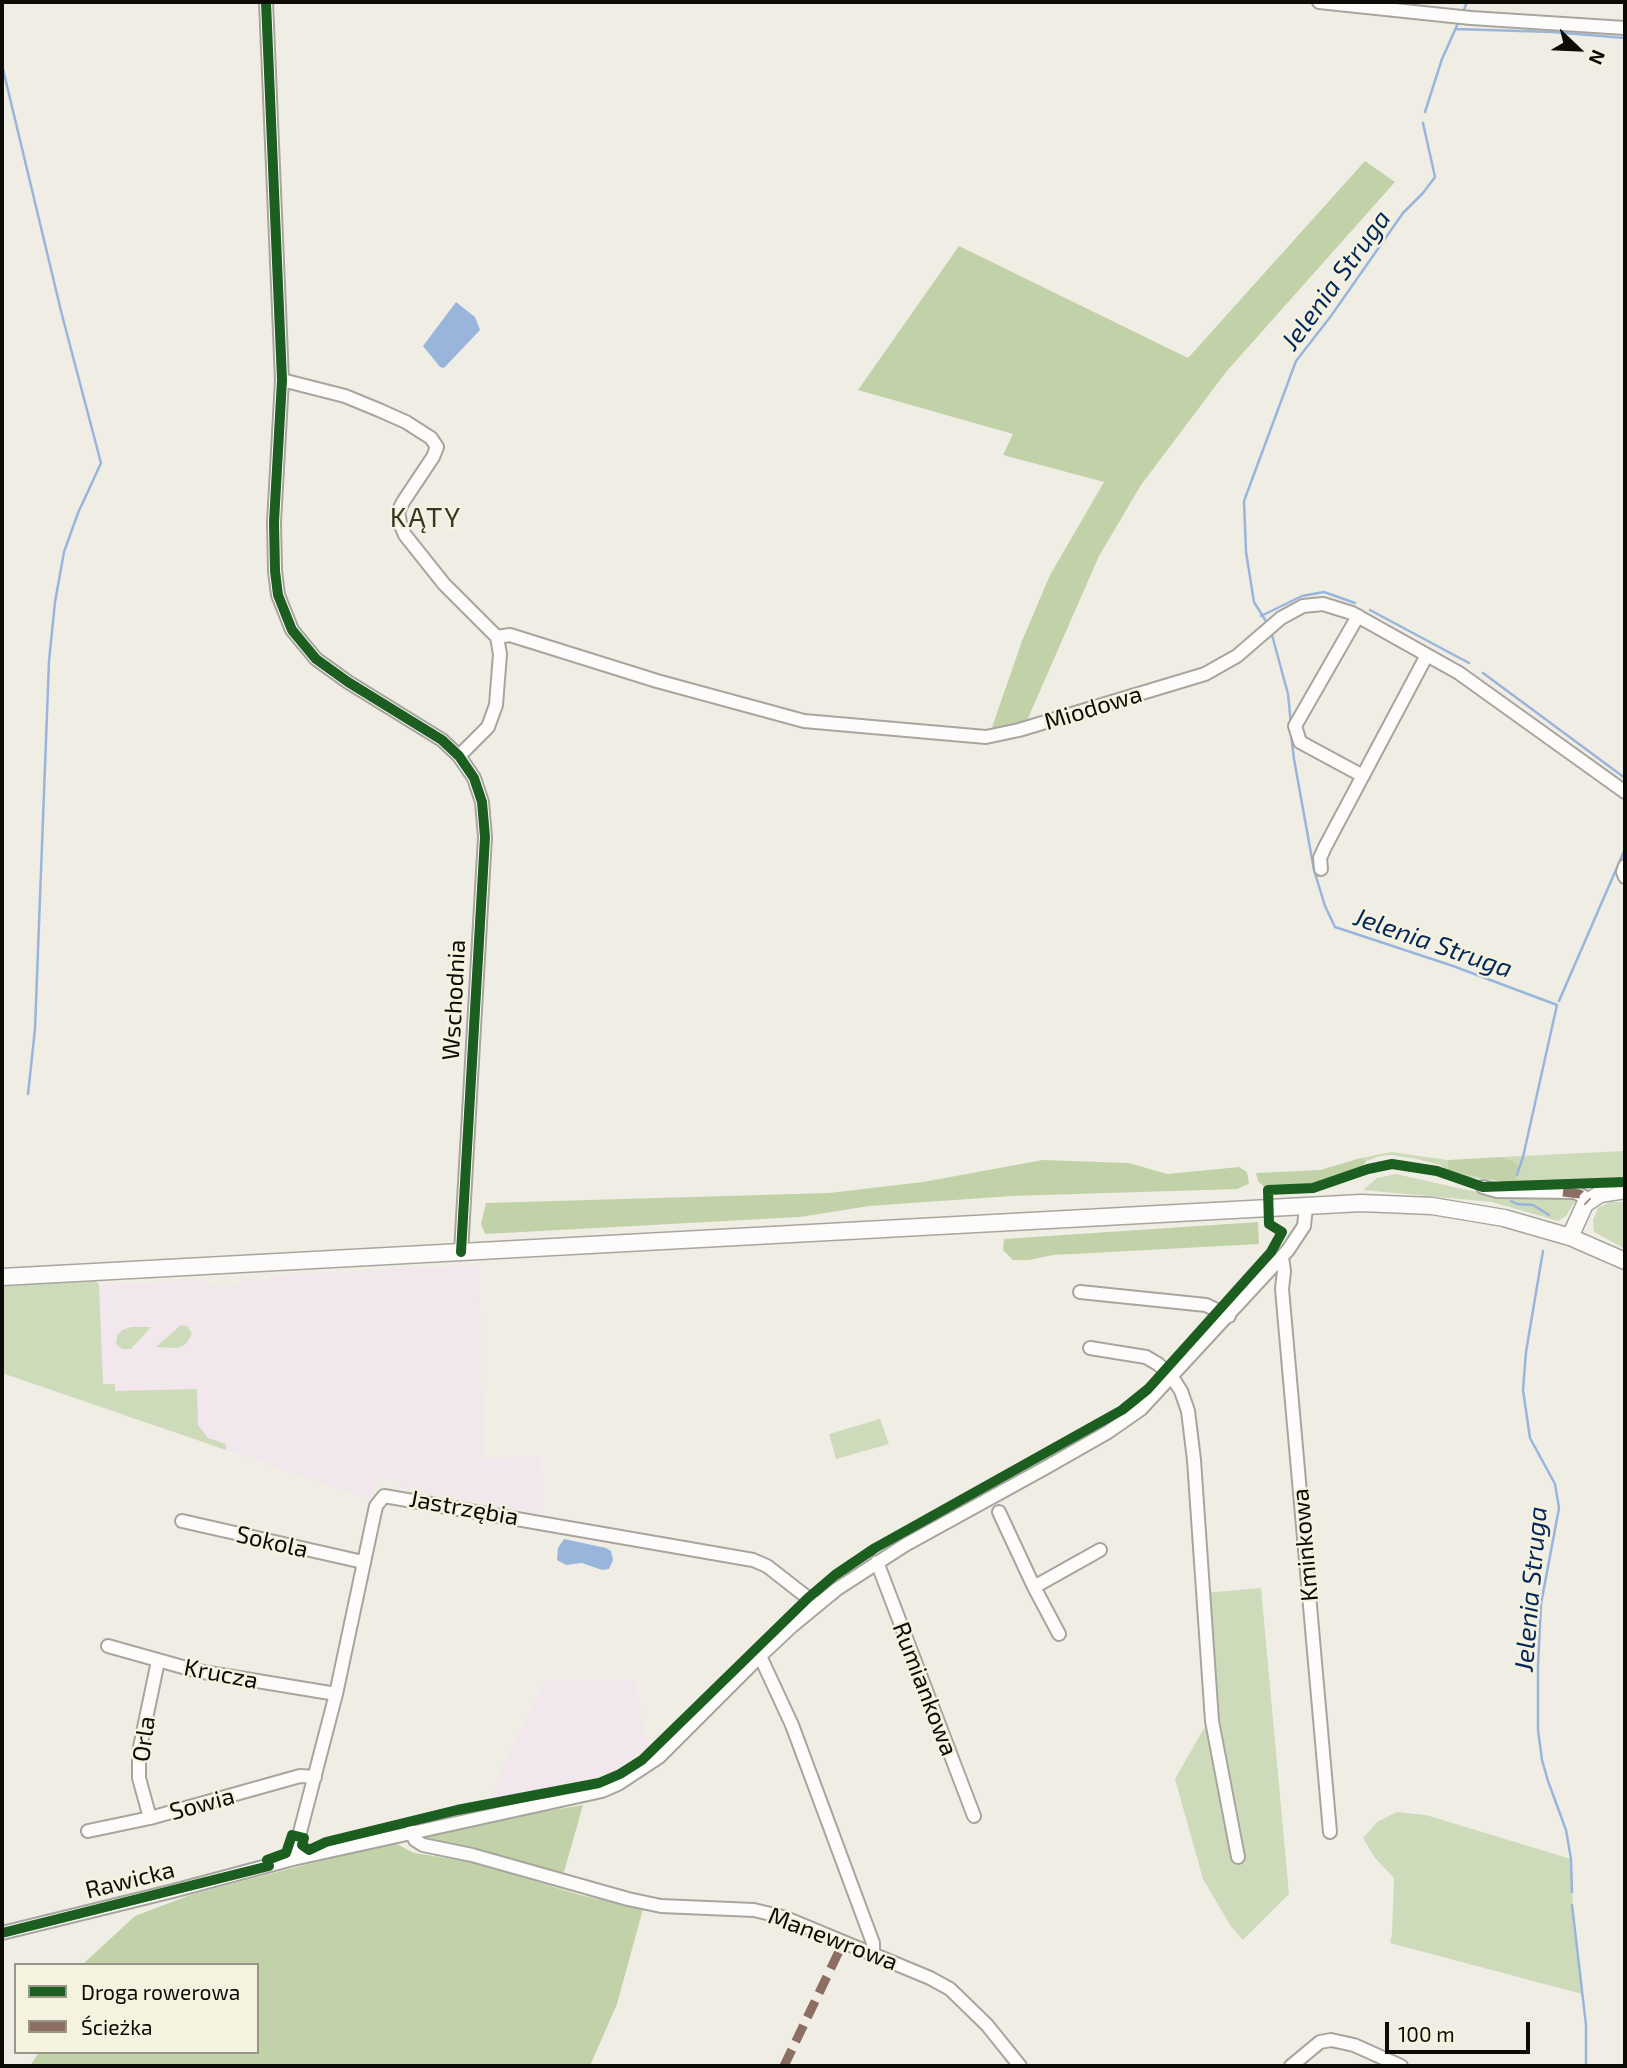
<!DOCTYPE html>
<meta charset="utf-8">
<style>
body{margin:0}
#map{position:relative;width:1627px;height:2068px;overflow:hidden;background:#f0eee4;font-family:"Exo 2",sans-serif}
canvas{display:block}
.frame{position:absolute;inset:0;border:4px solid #0d0b06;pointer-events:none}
.legend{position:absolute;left:14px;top:1963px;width:245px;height:91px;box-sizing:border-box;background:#f5f2df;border:2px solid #989688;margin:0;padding:9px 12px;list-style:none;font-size:21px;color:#0d0b06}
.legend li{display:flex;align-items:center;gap:14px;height:35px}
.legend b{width:35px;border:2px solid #989688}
.north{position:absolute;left:1543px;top:14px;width:70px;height:70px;-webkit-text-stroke:5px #f5f2df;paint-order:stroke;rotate:113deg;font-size:19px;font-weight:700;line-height:28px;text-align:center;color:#0d0b06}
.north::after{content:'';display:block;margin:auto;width:24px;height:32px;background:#0d0b06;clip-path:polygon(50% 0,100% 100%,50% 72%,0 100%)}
.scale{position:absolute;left:1385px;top:2022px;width:145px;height:32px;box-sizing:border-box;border:4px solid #0d0b06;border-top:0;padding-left:9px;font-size:21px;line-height:24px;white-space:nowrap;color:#0d0b06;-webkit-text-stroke:5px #f5f2df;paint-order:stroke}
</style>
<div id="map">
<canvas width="1627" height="2068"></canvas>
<div class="frame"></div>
<ul class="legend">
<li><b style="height:9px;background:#1b5e20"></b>Droga rowerowa</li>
<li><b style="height:9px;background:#8d6e63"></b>Ścieżka</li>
</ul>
<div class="north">N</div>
<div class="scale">100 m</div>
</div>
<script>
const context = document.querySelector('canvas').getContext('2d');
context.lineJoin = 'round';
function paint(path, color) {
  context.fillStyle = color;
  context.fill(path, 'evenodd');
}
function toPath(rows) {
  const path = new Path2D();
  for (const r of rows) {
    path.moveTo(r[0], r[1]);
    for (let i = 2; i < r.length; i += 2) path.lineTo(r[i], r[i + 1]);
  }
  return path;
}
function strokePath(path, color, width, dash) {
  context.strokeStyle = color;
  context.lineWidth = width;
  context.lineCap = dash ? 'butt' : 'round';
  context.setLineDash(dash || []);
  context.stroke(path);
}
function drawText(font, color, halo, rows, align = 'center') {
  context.font = font + ' "Exo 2",sans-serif';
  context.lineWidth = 5;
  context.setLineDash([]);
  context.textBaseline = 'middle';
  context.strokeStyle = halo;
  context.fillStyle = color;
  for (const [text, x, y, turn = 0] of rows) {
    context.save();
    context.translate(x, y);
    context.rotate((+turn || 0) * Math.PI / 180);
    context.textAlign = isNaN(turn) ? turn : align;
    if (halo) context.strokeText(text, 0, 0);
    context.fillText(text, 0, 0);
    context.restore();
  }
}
paint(toPath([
 [479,1265,484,1458,541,1456,543,1514,401,1489,395,1481,379,1476,370,1499,2,1373,2,1291,202,1280,216,1287,239,1285,244,1277,266,1282,276,1275],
 [544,1680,636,1680,644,1735,651,1746,618,1769,590,1781,489,1799]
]), '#f1e7ec');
paint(toPath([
 [1625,1151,1625,1181,1597,1183,1513,1186,1520,1167,1511,1160,1500,1157],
 [1391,1152,1448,1160,1448,1171,1487,1178,1496,1181,1460,1176,1448,1171,1440,1165,1416,1159,1391,1155,1380,1156,1367,1161,1361,1158],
 [1396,1174,1467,1190,1518,1197,1518,1199,1547,1199,1548,1197,1574,1197,1576,1200,1566,1216,1558,1221,1492,1202,1363,1190,1377,1178],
 [1610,1202,1625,1202,1625,1249,1594,1232,1593,1220,1598,1208],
 [95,1280,99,1285,103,1384,115,1384,115,1391,197,1389,198,1425,208,1438,226,1444,226,1450,2,1373,2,1281],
 [181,1325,187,1326,192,1334,186,1344,178,1348,156,1347],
 [131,1327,151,1327,131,1349,122,1349,116,1344,117,1336,122,1330],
 [880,1419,889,1444,836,1459,829,1434],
 [1261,1588,1289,1894,1243,1940,1230,1925,1203,1879,1175,1779,1208,1721,1204,1593],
 [1397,1812,1426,1815,1571,1859,1574,1933,1582,1994,1390,1943,1392,1934,1394,1878,1375,1858,1363,1838,1377,1822]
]), '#cedbbb');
paint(toPath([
 [1365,161,1395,182,1226,372,1141,485,1099,556,1025,725,990,733,1022,641,1050,575,1104,482,1003,455,1013,434,858,390,959,246,1188,358],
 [1500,1157,1512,1160,1520,1167,1514,1184,1448,1171,1448,1160],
 [1361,1158,1367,1161,1358,1170,1315,1183,1263,1186,1258,1181,1256,1173,1320,1170],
 [1043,1160,1129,1163,1167,1174,1239,1167,1247,1172,1249,1184,1237,1189,1012,1196,869,1206,800,1217,485,1234,481,1224,486,1203,829,1193,923,1182],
 [1258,1222,1259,1244,1053,1255,1029,1260,1013,1260,1003,1250,1004,1239],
 [583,1805,564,1872,550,1873,429,1843,427,1834,493,1820],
 [393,1842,414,1853,473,1862,580,1895,643,1909,617,2004,590,2066,30,2066,39,2052,257,2052,257,1965,82,1965,135,1916,193,1894]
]), '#c1d2a9');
paint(toPath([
 [456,302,475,317,480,330,444,368,440,367,423,346],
 [564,1539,606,1548,611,1551,613,1560,609,1569,602,1570,582,1563,566,1565,557,1560,558,1548]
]), '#9ab5db');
strokePath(toPath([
 [1463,12,1467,2],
 [1456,29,1552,32,1625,38],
 [2,65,62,315,101,463,78,513,64,552,55,602,49,661,35,1029,28,1094],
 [1425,112,1442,59,1459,21],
 [1370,610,1469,663],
 [1261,616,1302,596,1324,592,1355,603],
 [1267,623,1254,602,1246,552,1244,501,1296,361,1331,316,1403,213,1423,193,1435,177,1423,123],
 [1272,635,1288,694,1291,724],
 [1483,673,1625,778],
 [1291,734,1294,759,1314,870,1325,906,1335,927,1453,966,1557,1005,1523,1157,1517,1175],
 [1559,1001,1625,849],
 [1511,1201,1517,1204,1533,1205,1549,1215],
 [1543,1251,1526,1352,1523,1390,1530,1438,1555,1484,1559,1508,1541,1604,1538,1666,1538,1730,1542,1760,1548,1781,1566,1830,1571,1859,1572,1892],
 [1572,1905,1586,2025,1586,2066]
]), '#9ab5db', 2.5);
const street = toPath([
 [266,2,282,380,274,522,275,571,278,595,292,630,316,659,348,682,442,740,459,756,474,778,482,802,485,837,461,1252],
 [1319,2,1471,18,1625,28],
 [282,380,345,396,379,410,406,422,431,438,437,447,433,457,403,502,398,512,400,523,405,535,444,584,497,637,500,654,496,705,488,727,459,756],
 [1358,616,1295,726,1300,742,1363,776],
 [497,637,510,635,657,681,804,721,986,737,1019,730,1205,674,1237,656,1281,618,1303,606,1323,604,1352,613,1459,673,1625,792],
 [1625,866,1623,872,1625,877],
 [1321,869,1320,858,1325,847,1427,655],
 [1483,1187,1497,1191,1575,1192,1584,1197,1588,1202],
 [1282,1257,1284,1271,1282,1289,1330,1832],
 [1080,1292,1206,1305,1229,1316],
 [1090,1348,1146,1357,1158,1364,1172,1377,1181,1391,1188,1411,1194,1460,1212,1721,1238,1857],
 [999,1512,1034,1587,1059,1634],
 [182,1521,363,1562],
 [877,1562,974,1816],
 [1034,1587,1100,1550],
 [108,1646,197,1671,336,1694],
 [760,1656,792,1725,873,1943,873,1955],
 [150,1818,139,1778,139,1752,158,1661],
 [88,1831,150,1818,300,1776,315,1777],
 [411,1831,415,1840,423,1845,472,1855,628,1899,661,1906,754,1910,783,1917,930,1978,950,1989,987,2025,1020,2066],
 [293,1859,336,1694,376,1506,384,1496,753,1560,767,1566,817,1605],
 [2,1933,173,1891,293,1859,602,1791,618,1784,659,1757,760,1656,792,1626,837,1589,905,1545,1045,1468,1108,1432,1141,1409,1288,1250,1304,1226,1306,1207],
 [1291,2066,1320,2042,1331,2040,1354,2045,1401,2066]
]);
const secondary = toPath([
 [1570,1237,1585,1204,1600,1194,1625,1190],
 [2,1277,1361,1203,1432,1206,1504,1218,1570,1237,1625,1261]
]);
strokePath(street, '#a7a59e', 16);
strokePath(secondary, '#a7a59e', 19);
strokePath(street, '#fdfcfb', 12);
strokePath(secondary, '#fdfcfb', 16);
strokePath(toPath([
 [1563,1192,1580,1194,1588,1202],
 [784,2066,843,1943]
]), '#8d6e63', 9, [18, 9]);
strokePath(toPath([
 [266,2,282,380,274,522,275,571,278,595,292,630,316,659,348,682,442,740,459,756,474,778,482,802,485,837,461,1252],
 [2,1933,269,1866,267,1860,286,1853,292,1835,304,1838,302,1845,309,1850,326,1842,457,1810,599,1783,620,1774,642,1760,808,1598,835,1575,875,1548,1122,1410,1148,1389,1271,1252,1282,1232,1269,1224,1268,1190,1313,1188,1368,1169,1392,1164,1437,1171,1483,1187,1625,1182]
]), '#1b5e20', 10);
drawText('24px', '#0d0b06', '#f5f2df', [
 ["Miodowa",1093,708,-17],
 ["Wschodnia",454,1000,-87],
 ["Jastrzębia",464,1508,10],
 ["Sokola",272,1542,13],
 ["Kminkowa",1305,1545,-95],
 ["Krucza",221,1674,11],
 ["Rumiankowa",925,1689,69],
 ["Orla",144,1739,-82],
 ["Sowia",202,1804,-15],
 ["Rawicka",130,1880,-14],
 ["Manewrowa",833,1939,21]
]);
drawText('italic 26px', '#02285b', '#f5f2df', [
 ["Jelenia Struga",1336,280,-54],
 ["Jelenia Struga",1433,943,19],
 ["Jelenia Struga",1531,1589,-85]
]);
context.letterSpacing = '2px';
drawText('28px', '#393628', '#f5f2df', [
 ["KĄTY",426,518]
]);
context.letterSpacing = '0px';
</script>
